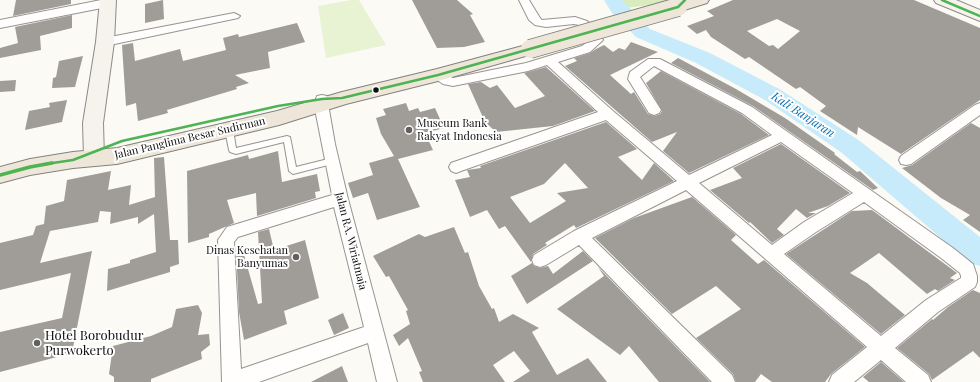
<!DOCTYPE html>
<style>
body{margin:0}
canvas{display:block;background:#fcfaf4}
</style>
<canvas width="980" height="382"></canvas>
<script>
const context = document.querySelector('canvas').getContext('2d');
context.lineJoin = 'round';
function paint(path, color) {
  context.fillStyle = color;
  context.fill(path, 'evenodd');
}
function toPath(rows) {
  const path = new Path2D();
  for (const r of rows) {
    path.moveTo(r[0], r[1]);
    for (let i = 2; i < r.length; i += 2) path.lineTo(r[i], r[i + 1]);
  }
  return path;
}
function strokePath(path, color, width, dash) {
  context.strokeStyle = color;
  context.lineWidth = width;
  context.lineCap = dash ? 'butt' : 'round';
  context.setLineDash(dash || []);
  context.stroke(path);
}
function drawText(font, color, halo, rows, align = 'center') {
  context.font = font + ' "Playfair Display",serif';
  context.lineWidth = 4;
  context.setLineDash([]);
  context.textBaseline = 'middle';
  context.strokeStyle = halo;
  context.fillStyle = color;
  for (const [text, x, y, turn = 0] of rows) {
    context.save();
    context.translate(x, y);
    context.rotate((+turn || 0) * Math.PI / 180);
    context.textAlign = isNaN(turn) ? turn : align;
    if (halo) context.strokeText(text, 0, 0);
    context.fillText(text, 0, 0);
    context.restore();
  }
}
paint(toPath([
 [351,0,359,0,386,45,326,58,318,6]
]), '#e7f3d2');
paint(toPath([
 [613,0,672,0,673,2,619,9]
]), '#d8ecbf');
paint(toPath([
 [604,0,622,0,650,29,710,53,781,90,860,141,980,237,980,266,970,263,842,153,765,100,696,63,636,37,612,13,604,0]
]), '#c7ebfa');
paint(toPath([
 [16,0,71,0,71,4,13,16],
 [163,0,164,19,145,23,145,4],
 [412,0,457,0,473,14,470,15,485,42,464,47,437,48],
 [733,0,914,0,980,28,980,100,901,154,858,127,857,135,820,111,826,106,800,87,796,89,749,57,745,59,711,37,706,30,697,34,687,26,714,16,707,11],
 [777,19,800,31,778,49,773,45,769,46,747,31],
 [72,15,72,28,40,36,41,50,0,58,0,48,18,43,15,27],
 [297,23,305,42,268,52,270,68,235,75,249,83,236,87,237,89,167,110,168,113,138,121,136,103,126,106,122,45,133,43,135,61,180,49,183,61,226,50,223,38,238,34,239,37],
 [631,42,658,52,610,75,631,94,634,92,648,114,655,116,660,114,662,111,646,83,661,71,741,114,769,135,689,173,663,151,677,132,652,142,565,66,577,61,574,58,590,53,596,49,604,45,613,52,619,48,625,50],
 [83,56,75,87,52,88,53,78,56,77,59,61],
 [678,58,736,89,785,118,835,153,834,154,857,172,860,171,878,188,873,190,753,106,671,63],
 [546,67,595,111,553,126,496,132,485,122,468,84,481,82,490,88,497,85,515,108,545,96,524,73],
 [16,80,15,91,0,92,0,81],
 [67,100,62,122,25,130,29,111,50,107,49,103],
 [406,103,409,111,418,108,420,112,435,108,444,128,425,133,433,150,398,159,420,207,377,220,368,193,353,198,348,183,373,175,369,163,394,156,381,134,376,118,386,115,383,109],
 [606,122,637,149,618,157,642,180,654,163,674,181,576,228,574,225,545,243,547,245,533,254,531,262,505,226,499,229,487,210,470,217,455,180,470,177,467,170,481,168,480,166],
 [565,163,588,188,557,193,566,201,530,223,510,197,544,184],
 [971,123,980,128,980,232,963,220,970,215,941,198,902,168,912,165],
 [781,144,850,193,828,206,808,213,816,213,807,218,796,209,777,229,784,235,772,243,750,222,749,223,710,190,742,178,733,168],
 [278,151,282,182,317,174,320,191,315,192,316,198,257,216,256,193,227,200,234,223,209,234,209,237,188,243,187,171,248,155,249,159],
 [164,157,170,240,178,240,179,264,170,267,170,272,107,291,108,269,130,263,130,260,156,252,154,214,138,224,138,217,110,224,111,212,100,211,98,222,50,231,40,263,92,251,72,353,0,372,0,332,62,318,71,273,0,290,0,243,33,235,36,226,44,224,46,206,64,201,67,180,111,171,108,190,131,185,129,205,155,197,154,158],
 [692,197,736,235,731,240,758,264,764,260,865,347,831,374,825,382,772,382,761,374,755,382,736,382,733,374,696,338,741,309,716,286,672,314,595,238,634,218],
 [872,210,957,273,950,278,955,280,938,291,935,289,927,294,879,253,850,273,867,283,905,315,881,334,786,254,852,211],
 [454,227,465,253,468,252,479,286,492,309,494,308,499,322,513,314,539,328,532,332,557,375,588,358,607,382,513,382,530,371,514,351,493,365,505,382,423,382,419,372,422,371,408,338,399,346,393,335,410,324,406,311,408,310,389,276,386,277,373,256,419,234,425,237],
 [269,229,274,250,305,240,319,298,284,311,287,324,244,340,239,312,236,249,242,248,258,304,262,303,258,232],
 [583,251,593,261,527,304,511,276,532,263,534,266,540,268,548,266,553,274],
 [598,267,710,382,659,382,629,346,620,355,557,309,604,276],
 [973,290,980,293,980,358,973,351,932,380,929,374,897,348,932,319,933,320,948,307],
 [198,305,202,313,198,335,209,334,210,345,201,352,202,359,151,379,151,382,114,382,114,377,109,374,113,346,151,336,172,327,176,309],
 [343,313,349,328,334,335,328,320],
 [881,362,904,382,869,382,863,377],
 [342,366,348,382,311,382]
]), '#a09d99');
const service = toPath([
 [229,127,233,130,236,148,287,136,290,137,296,167,332,158,336,161,332,164,293,174,289,171,284,142,236,154,230,152,229,150,225,130,229,127]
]);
const minor = toPath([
 [519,0,529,0,540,18,542,20,575,17,587,21,599,32,603,40,590,52,558,62,613,111,689,175,772,135,742,113,654,66,640,77,661,110,659,113,654,115,649,113,628,79,630,72,648,59,660,59,752,107,953,248,973,264,977,276,977,282,975,287,938,312,895,348,928,375,931,382,906,382,881,360,854,382,829,382,832,375,867,347,686,190,592,238,732,375,735,382,712,382,579,245,546,265,540,267,534,265,532,260,534,255,574,231,677,181,606,120,461,171,456,173,451,171,449,167,451,163,598,112,547,65,528,71,453,86,443,84,434,78,432,75,434,72,438,71,453,78,526,63,582,46,591,39,590,35,579,25,574,24,546,27,535,25,529,20,519,0],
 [781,142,853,193,804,222,772,245,699,183,781,142],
 [864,202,941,258,960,273,961,276,961,278,926,300,881,336,784,254,816,232,864,202],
 [234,13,240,16,238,18,105,46,101,45,99,42,101,39,105,38,234,13],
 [322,95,327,96,328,99,328,104,335,144,348,199,397,382,377,382,368,343,259,382,222,382,218,240,227,227,332,195,314,104,317,96,322,95],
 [334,207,364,327,241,369,234,242,238,237,334,207],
 [980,103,980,115,911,164,906,165,901,164,899,160,901,156,975,105,980,103]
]);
const tertiary = toPath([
 [101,0,112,0,114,3,112,6,107,7,0,28,0,20,101,0]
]);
const secondary = toPath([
 [100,0,116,0,114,42,103,123,104,158,101,164,94,166,87,164,84,158,83,123,96,42,100,0],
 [934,0,956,0,980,10,980,21,936,3,934,0]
]);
const primary = toPath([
 [684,0,709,0,707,3,678,12,672,10,670,7,672,4,684,0],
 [530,44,536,45,539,49,536,53,438,81,346,104,279,125,117,164,73,168,30,175,0,183,0,167,30,159,73,152,117,148,277,111,342,92,437,69,530,44]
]);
strokePath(service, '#969592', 2);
strokePath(minor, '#969592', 2);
strokePath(tertiary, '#969592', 2);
strokePath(secondary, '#8c8b89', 2);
strokePath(primary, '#83827f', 2);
paint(service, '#fffefd');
paint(minor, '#fffefd');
paint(tertiary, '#fffefd');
paint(secondary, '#f5f3eb');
paint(primary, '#eee7d9');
const primaryBridge = toPath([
 [530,49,678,7]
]);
strokePath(primaryBridge, '#83827f', 20, []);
strokePath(primaryBridge, '#eee7d9', 18);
strokePath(toPath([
 [942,0,980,16],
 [46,164,73,160,122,141,278,106,322,99,342,98,438,75,678,7,685,0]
]), '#4db353', 2.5);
strokePath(toPath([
 [0,175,30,167,52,163]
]), '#4db353', 3.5);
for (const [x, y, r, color] of [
 [376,90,3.5,"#0f0f0f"],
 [409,130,4,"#62615f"],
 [296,257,4,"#62615f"],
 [37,343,4,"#62615f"]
]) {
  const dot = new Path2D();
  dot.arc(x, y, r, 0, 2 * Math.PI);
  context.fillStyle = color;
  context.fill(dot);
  strokePath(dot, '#fff', 1.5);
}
drawText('11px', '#0f0f0f', '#fff', [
 ["Museum Bank",417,124],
 ["Rakyat Indonesia",417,137],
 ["Dinas Kesehatan",288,251,"right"],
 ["Banyumas",288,264,"right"]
], 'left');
drawText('11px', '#0f0f0f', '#fff', [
 ["Jalan Panglima Besar Sudirman",190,138,-13],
 ["Jalan RA. Wiriatmaja",351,241,76]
]);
drawText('italic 12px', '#0b70ae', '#fff', [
 ["Kali Banjaran",803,115,33]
]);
drawText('13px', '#0f0f0f', '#fff', [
 ["Hotel Borobudur",45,336],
 ["Purwokerto",45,351]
], 'left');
</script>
